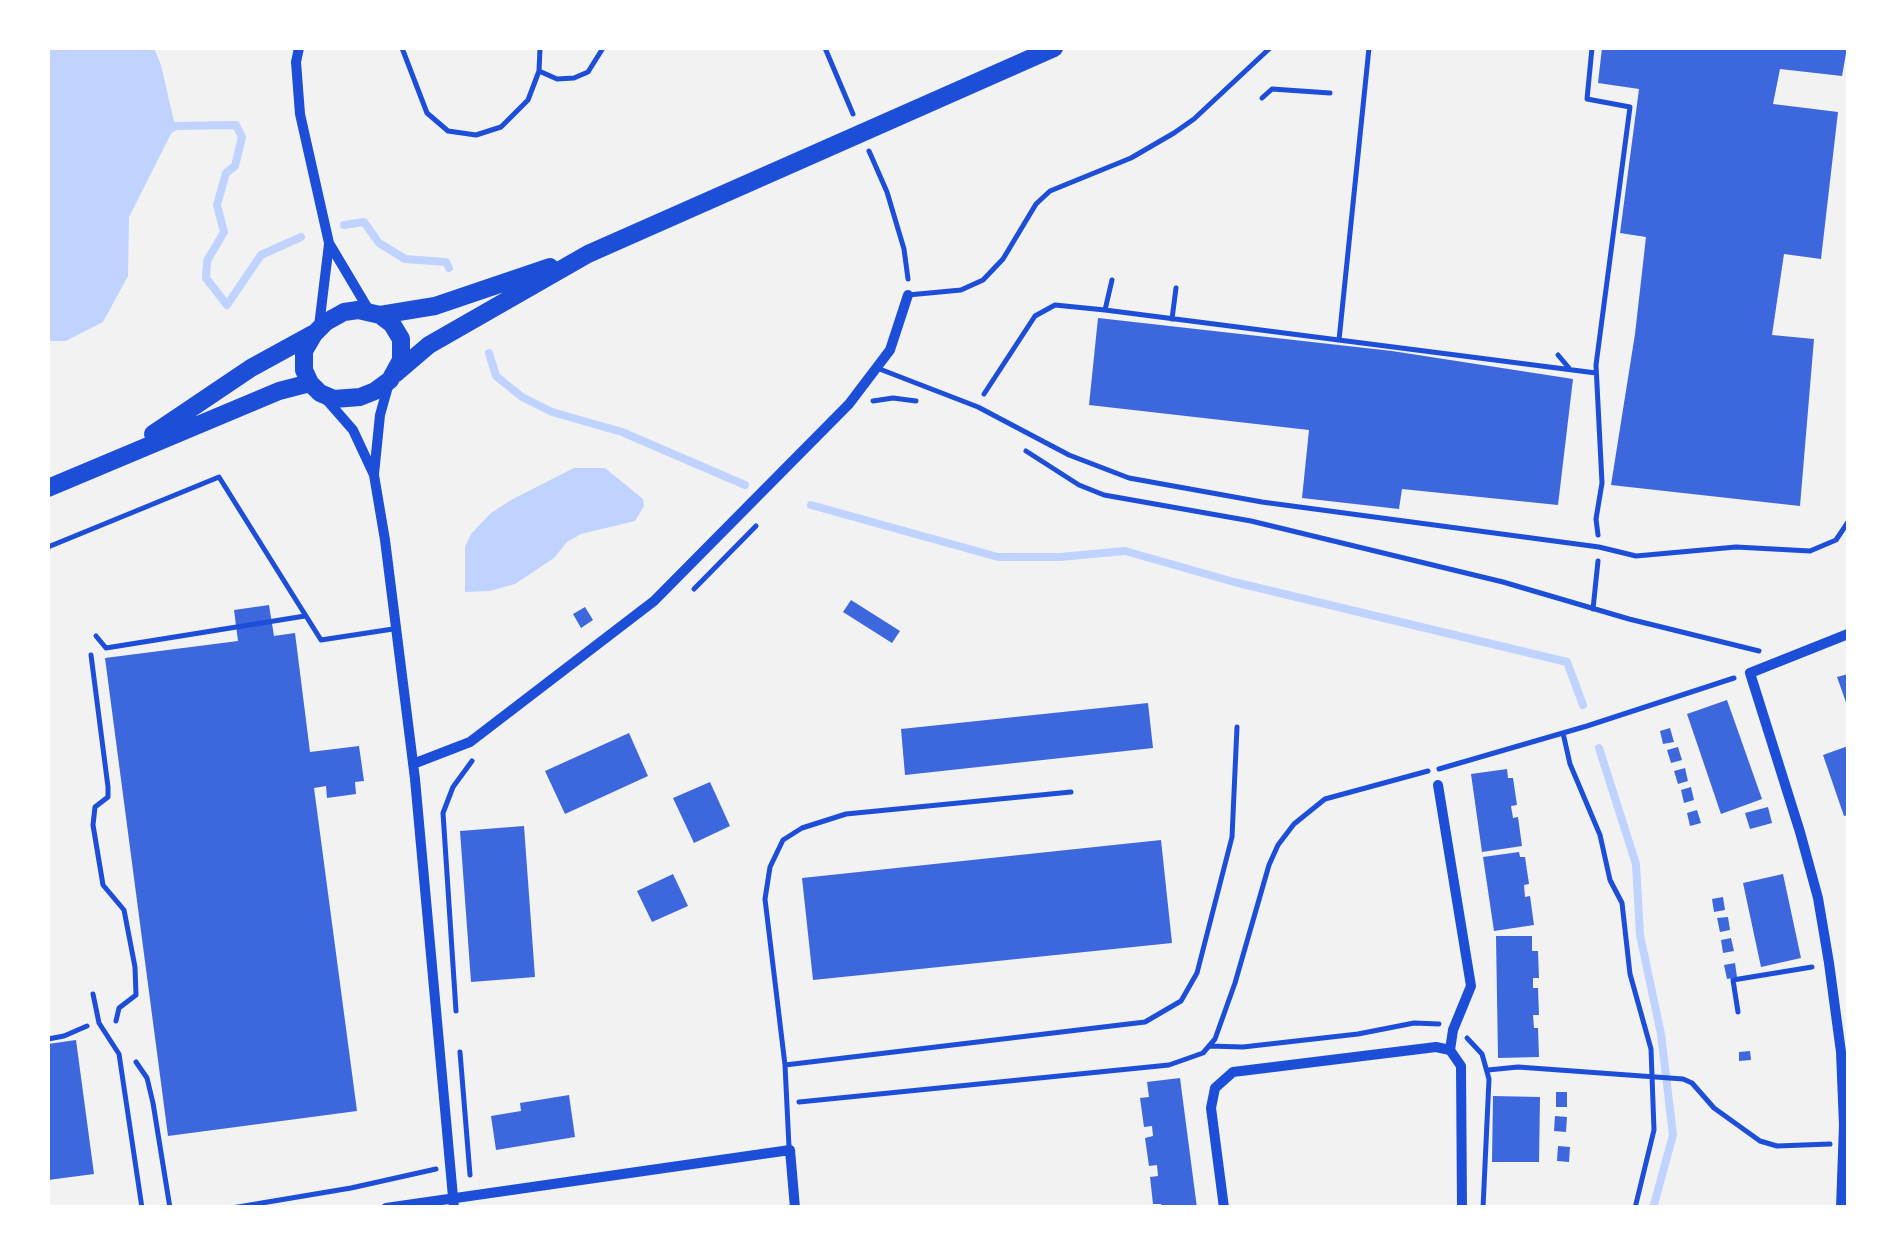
<!DOCTYPE html>
<style>
body{margin:0}
#map{position:relative;width:1896px;height:1255px;overflow:hidden;background:#f2f2f2;font-family:Commissioner,sans-serif}
canvas{display:block}
.frame{position:absolute;inset:0;border:50px solid #fff;pointer-events:none}
</style>
<div id="map">
<canvas width="1896" height="1255"></canvas>
<div class="frame"></div>
</div>
<script>
const context = document.querySelector('canvas').getContext('2d');
context.lineJoin = 'round';
function paint(path, color) {
  context.fillStyle = color;
  context.fill(path, 'evenodd');
}
function toPath(rows) {
  const path = new Path2D();
  for (const r of rows) {
    path.moveTo(r[0], r[1]);
    for (let i = 2; i < r.length; i += 2) path.lineTo(r[i], r[i + 1]);
  }
  return path;
}
function strokePath(path, color, width, dash) {
  context.strokeStyle = color;
  context.lineWidth = width;
  context.lineCap = dash ? 'butt' : 'round';
  context.setLineDash(dash || []);
  context.stroke(path);
}
paint(toPath([
 [48,48,154,48,161,65,175,126,129,217,128,276,103,322,66,341,48,341],
 [574,468,605,468,643,499,644,506,635,521,581,534,567,542,554,558,515,584,490,591,465,592,465,547,471,534,491,513,513,499]
]), '#bfd3fe');
strokePath(toPath([
 [167,131,175,126,236,125,242,137,235,166,226,173,217,205,224,232,207,261,206,278,227,305,261,255,301,237],
 [344,225,364,222,379,243,405,259,446,262,449,268],
 [489,353,496,376,522,397,552,412,622,432,745,485],
 [811,505,998,557,1060,557,1125,551,1234,582,1567,662,1583,705],
 [1599,748,1636,864,1640,935,1661,1034,1673,1135,1653,1208]
]), '#bfd3fe', 8);
paint(toPath([
 [1602,48,1847,48,1842,76,1780,69,1773,104,1838,112,1821,259,1784,254,1772,335,1814,339,1800,506,1611,485,1635,334,1646,237,1620,233,1639,89,1598,83],
 [1098,318,1392,351,1573,379,1558,505,1402,489,1399,509,1302,498,1309,430,1089,405],
 [851,600,900,631,892,643,843,612],
 [269,605,274,636,295,633,310,752,359,746,364,781,355,782,356,794,327,798,326,786,314,788,357,1111,168,1136,105,658,238,641,234,610],
 [585,607,593,620,581,628,573,614],
 [1848,674,1848,708,1837,677],
 [1727,700,1762,799,1721,814,1687,714],
 [1148,703,1153,748,905,775,901,729],
 [1670,728,1674,742,1663,744,1660,731],
 [629,733,648,776,565,814,545,771],
 [1848,746,1848,815,1844,816,1823,755],
 [1678,747,1682,760,1671,763,1667,750],
 [1685,768,1688,781,1678,784,1674,771],
 [1507,769,1508,778,1513,778,1517,805,1511,806,1513,818,1518,817,1522,846,1482,852,1471,774],
 [710,782,730,826,694,843,673,798],
 [1691,787,1694,800,1684,803,1681,790],
 [1768,807,1772,823,1750,829,1745,813],
 [1697,810,1701,823,1690,826,1687,813],
 [524,826,535,977,471,982,460,831],
 [1161,840,1172,943,813,980,802,878],
 [1519,852,1520,857,1525,857,1529,884,1524,885,1525,897,1530,896,1534,925,1494,931,1483,857],
 [673,874,688,906,652,922,637,891],
 [1783,874,1801,958,1761,967,1743,883],
 [1723,897,1725,910,1714,912,1712,899],
 [1728,917,1730,930,1720,932,1717,918],
 [1496,936,1532,936,1532,951,1538,951,1539,978,1533,978,1533,988,1538,988,1539,1015,1533,1015,1534,1028,1538,1028,1539,1057,1498,1058],
 [1731,938,1734,951,1723,953,1721,940],
 [1735,963,1737,977,1727,979,1724,965],
 [76,1040,94,1174,48,1180,48,1044],
 [1750,1051,1751,1060,1739,1061,1739,1052],
 [1180,1078,1197,1208,1162,1208,1161,1204,1153,1204,1150,1177,1158,1176,1157,1165,1149,1166,1145,1138,1153,1136,1152,1126,1144,1127,1140,1098,1149,1097,1147,1082],
 [1556,1092,1567,1092,1567,1107,1556,1107],
 [569,1095,575,1137,496,1150,491,1116,521,1111,520,1103],
 [1493,1096,1540,1097,1539,1162,1492,1162],
 [1555,1116,1567,1117,1566,1132,1554,1131],
 [1558,1146,1570,1147,1569,1162,1557,1161]
]), '#3d67dc');
strokePath(toPath([
 [825,48,853,114],
 [1592,48,1587,99,1630,107,1596,365,1602,483,1596,519,1598,535],
 [1262,98,1272,89,1330,93],
 [869,151,887,192,904,249,908,279],
 [1105,310,1596,373],
 [1172,319,1176,288],
 [1339,340,1369,48],
 [1558,355,1569,368],
 [984,394,1035,316,1055,305,1105,310,1112,280],
 [873,401,893,398,916,401],
 [1026,451,1079,485,1104,495,1251,521,1503,582,1629,619,1759,651],
 [694,589,756,526],
 [1593,609,1598,561],
 [91,655,108,787,108,797,95,807,93,825,103,885,124,910,135,967,136,995,119,1008,116,1021],
 [1563,733,1570,764,1600,835,1610,880,1622,903,1630,974,1651,1049,1654,1130,1635,1208],
 [1439,769,1587,726,1734,678],
 [456,1011,443,813,453,787,472,761],
 [1738,1012,1733,980,1812,967],
 [1467,1038,1482,1054,1489,1079,1483,1208],
 [48,1039,64,1036,87,1026],
 [1209,1046,1243,1047,1358,1034,1414,1023,1439,1024],
 [460,1052,470,1175],
 [136,1062,147,1078,153,1103,170,1208],
 [1488,1070,1518,1067,1683,1079,1692,1083,1714,1108,1760,1141,1777,1146,1830,1144],
 [799,1102,1169,1065,1203,1053,1215,1039,1235,983,1269,865,1278,845,1294,824,1325,799,1428,771],
 [232,1208,351,1188,436,1169]
]), '#1d4ed8', 5);
strokePath(toPath([
 [402,48,427,113,448,131,476,135,501,127,528,100,539,71,540,48],
 [539,71,557,79,574,78,588,72,603,48],
 [908,295,961,290,983,280,1003,259,1036,204,1050,191,1131,158,1174,133,1194,119,1270,48],
 [877,368,978,407,1069,455,1129,478,1262,502,1599,547,1636,556,1736,547,1810,551,1836,540,1848,522],
 [48,547,219,477,321,640,393,629],
 [96,636,106,648,305,616],
 [93,994,99,1023,119,1054,142,1208],
 [785,1065,1145,1022,1181,1001,1197,973,1232,837,1237,727],
 [789,1147,785,1065,765,899,770,867,783,840,802,828,846,814,1071,792]
]), '#1d4ed8', 5);
strokePath(toPath([
 [299,48,296,62,300,114,329,243,370,312],
 [319,326,329,244],
 [325,398,353,430,374,475,385,540,415,779,454,1208],
 [374,474,380,415,389,383],
 [413,764,470,742,654,601,849,404,890,350,908,295],
 [1438,785,1471,986,1453,1030,1450,1050],
 [386,1208,790,1150,795,1208],
 [1224,1208,1211,1108,1215,1088,1233,1072,1436,1047,1450,1050,1461,1066,1462,1208],
 [1841,1208,1844,1125,1841,1052,1829,963,1818,898,1800,832,1750,673,1848,634]
]), '#1d4ed8', 10);
strokePath(toPath([
 [358,310,380,315,392,324,401,339,401,360,390,380,375,391,360,397,334,399,320,393,310,383,304,370,304,351,314,334,326,322,344,312,358,310],
 [380,315,435,306,550,267],
 [395,374,429,345,588,254,1054,48],
 [153,434,251,368,313,334],
 [48,488,279,391,310,383]
]), '#1d4ed8', 18);
</script>
